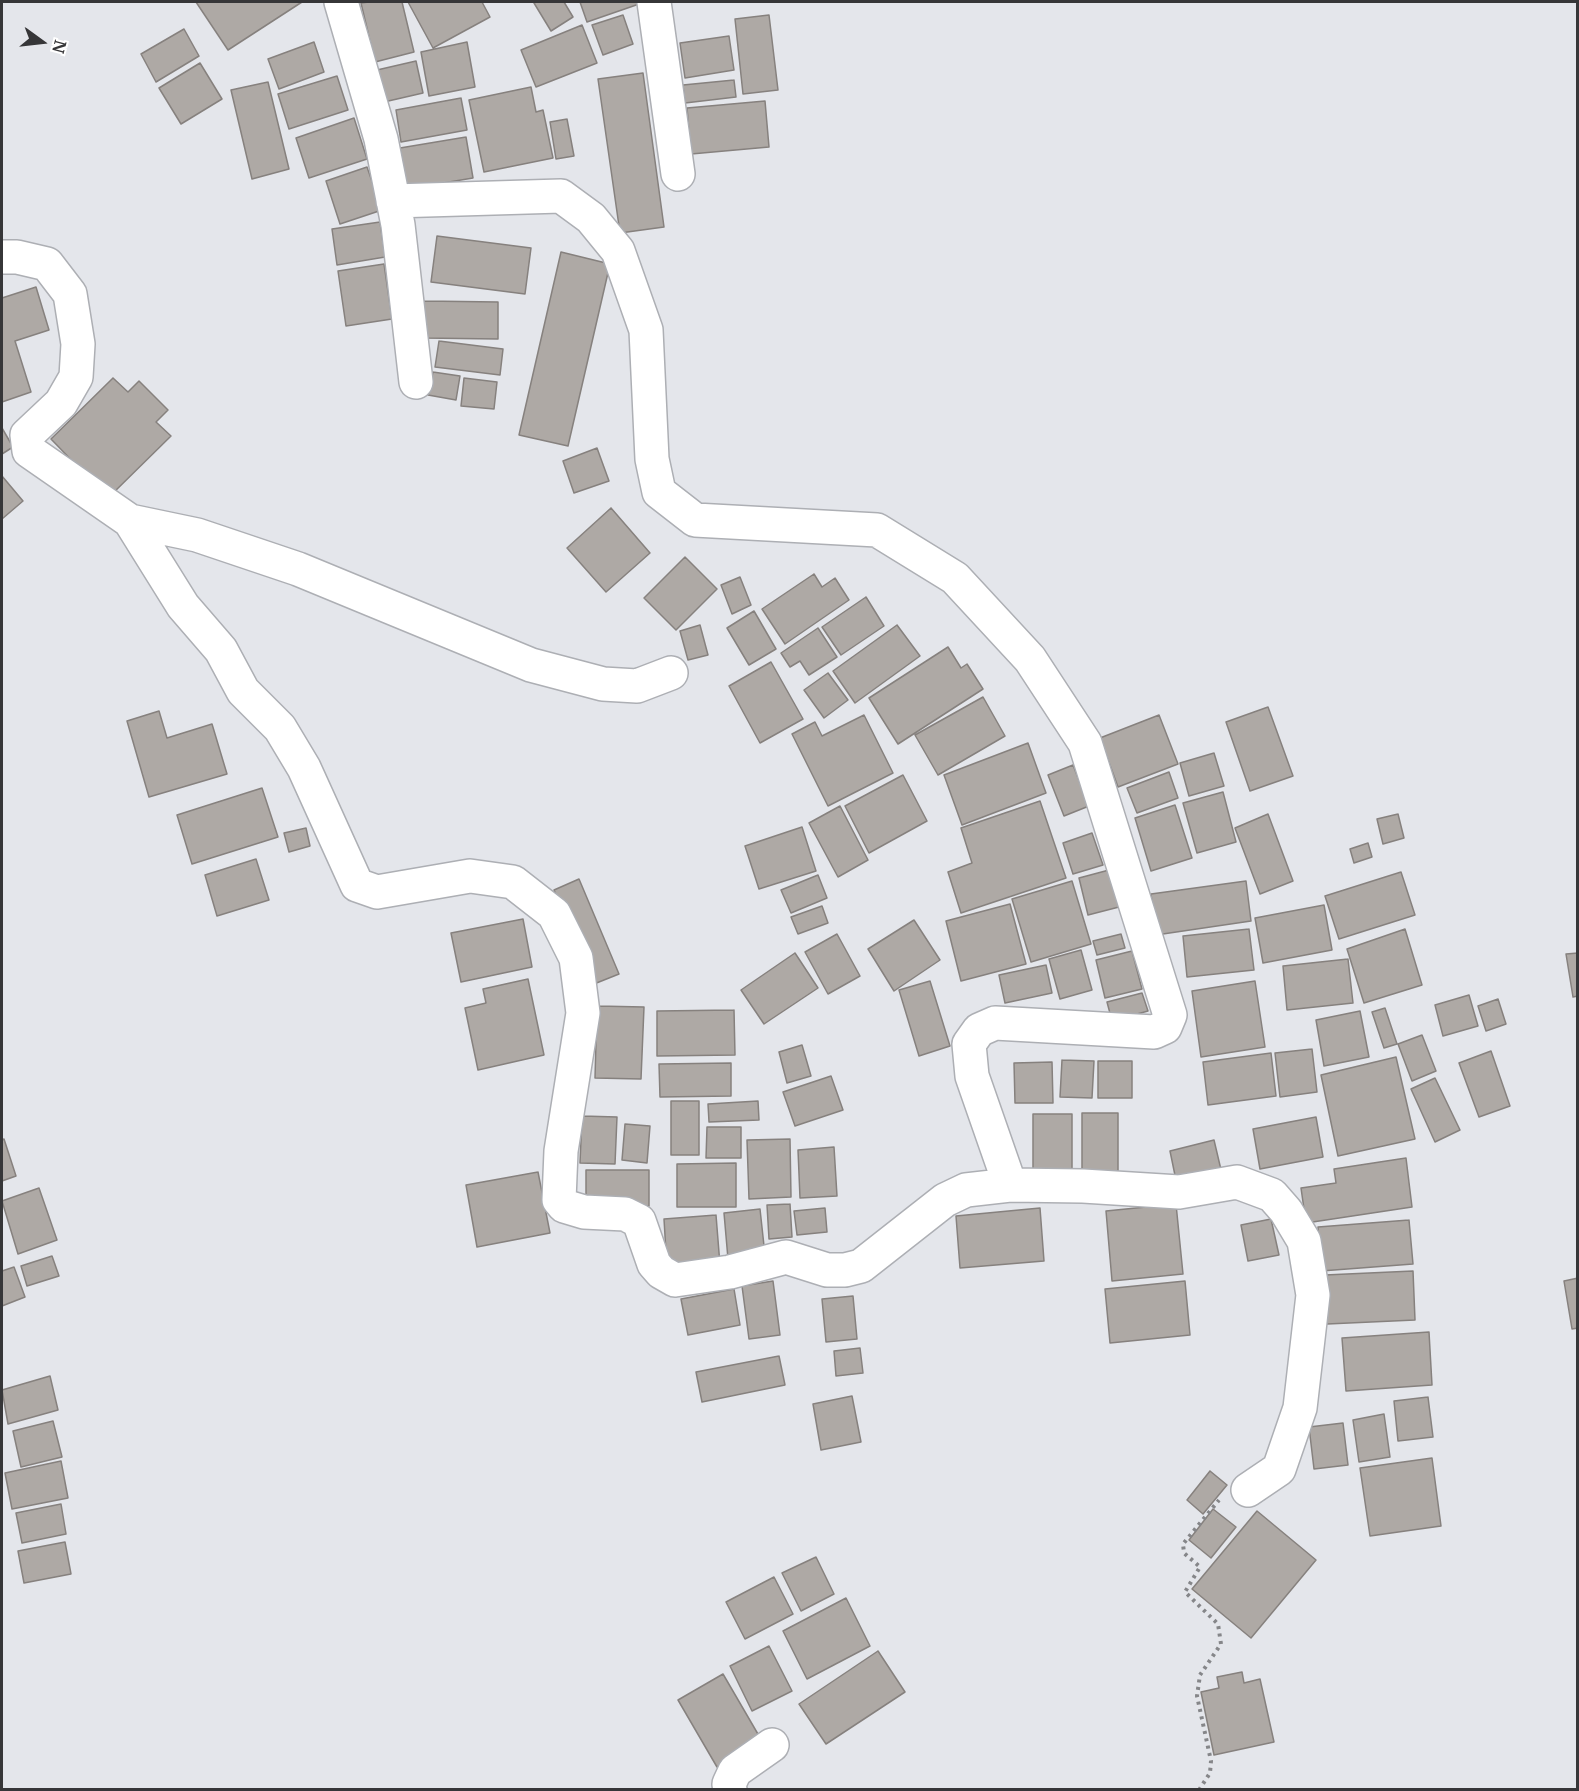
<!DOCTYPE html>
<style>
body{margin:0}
#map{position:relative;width:1579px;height:1791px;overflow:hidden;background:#e4e6eb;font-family:Merriweather,serif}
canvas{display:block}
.frame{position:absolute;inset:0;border:3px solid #363638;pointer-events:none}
.north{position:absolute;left:12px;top:12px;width:60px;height:60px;-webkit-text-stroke:4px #fff;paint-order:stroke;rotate:105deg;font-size:16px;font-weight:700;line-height:24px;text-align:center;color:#363638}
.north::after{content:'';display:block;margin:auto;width:21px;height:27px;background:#363638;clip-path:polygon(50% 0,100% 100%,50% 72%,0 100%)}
</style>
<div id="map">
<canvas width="1579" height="1791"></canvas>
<div class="frame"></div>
<div class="north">N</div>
</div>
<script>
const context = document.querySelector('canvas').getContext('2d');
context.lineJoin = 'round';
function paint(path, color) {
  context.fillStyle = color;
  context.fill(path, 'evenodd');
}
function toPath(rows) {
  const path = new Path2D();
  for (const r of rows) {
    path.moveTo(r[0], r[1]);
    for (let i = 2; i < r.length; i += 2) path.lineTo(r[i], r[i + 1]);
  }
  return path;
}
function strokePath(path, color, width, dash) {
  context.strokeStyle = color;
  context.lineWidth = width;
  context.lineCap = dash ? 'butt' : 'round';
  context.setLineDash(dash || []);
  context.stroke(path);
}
const building = toPath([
 [196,2,302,2,228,50,196,2],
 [369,2,402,2,414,52,375,62,361,3,369,2],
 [408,2,482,2,490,17,433,48,408,2],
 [536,2,564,2,573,17,551,31,534,3,536,2],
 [580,2,642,2,642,3,587,22,580,2],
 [623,15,633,44,603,55,592,25,623,15],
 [769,15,778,90,743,94,735,19,769,15],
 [582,25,597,63,536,87,521,50,582,25],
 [184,29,199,56,156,82,141,54,184,29],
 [729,36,734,70,685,78,680,43,729,36],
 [314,42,324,72,279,89,268,59,314,42],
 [467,42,475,87,429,96,421,52,467,42],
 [416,61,423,93,384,102,377,70,416,61],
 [200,63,222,99,181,124,159,88,200,63],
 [643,73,664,227,620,233,598,79,643,73],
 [337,76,348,110,289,129,278,94,337,76],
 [734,80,736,97,685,103,683,85,734,80],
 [268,82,289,169,252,179,231,90,268,82],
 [531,87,536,112,543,110,553,158,484,172,469,100,531,87],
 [461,98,467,130,401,142,396,110,461,98],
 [765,101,769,147,691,154,687,108,765,101],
 [354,118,367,159,309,178,296,138,354,118],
 [567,119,574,156,556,159,550,122,567,119],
 [466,137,473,178,407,189,400,148,466,137],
 [367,167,382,210,340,224,326,181,367,167],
 [380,222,385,257,337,265,332,229,380,222],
 [437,236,531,248,525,294,431,282,437,236],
 [561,252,610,264,568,446,519,435,561,252],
 [384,264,392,319,346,326,338,271,384,264],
 [36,287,49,330,15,341,31,392,2,402,2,298,36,287],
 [424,301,498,302,498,339,423,338,424,301],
 [439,341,503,349,500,375,435,367,439,341],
 [433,372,460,376,456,400,428,395,433,372],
 [113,378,128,392,139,381,168,410,156,422,171,436,108,498,51,439,113,378],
 [464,378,497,382,494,409,461,406,464,378],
 [2,428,13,447,2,454,2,428],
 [597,448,609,481,574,493,563,461,597,448],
 [2,476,23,501,2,519,2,476],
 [611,508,650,553,606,592,567,548,611,508],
 [685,557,717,589,676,630,644,598,685,557],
 [814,574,822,587,835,578,849,600,785,644,762,609,814,574],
 [740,577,751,605,732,614,721,585,740,577],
 [866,597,884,626,841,655,822,627,866,597],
 [754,611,776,649,749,665,727,628,754,611],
 [700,625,708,655,688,660,680,631,700,625],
 [897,625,920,656,855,703,833,671,897,625],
 [818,628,837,657,809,675,800,661,790,667,781,653,818,628],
 [948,647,961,668,967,664,983,689,898,744,869,698,948,647],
 [771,662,803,719,760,743,729,686,771,662],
 [828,673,848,700,824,718,804,690,828,673],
 [983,697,1005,736,938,775,915,735,983,697],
 [1268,707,1293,776,1250,791,1226,722,1268,707],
 [159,711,167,738,212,724,227,774,149,797,127,721,159,711],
 [864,715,893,773,828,806,792,734,815,722,822,736,864,715],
 [1159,715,1178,764,1118,787,1100,738,1159,715],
 [1028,743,1046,793,962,825,944,775,1028,743],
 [1214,753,1224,786,1189,796,1180,763,1214,753],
 [1073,765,1089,806,1064,816,1048,775,1073,765],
 [1169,772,1178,798,1137,813,1127,788,1169,772],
 [903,775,927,821,869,853,845,806,903,775],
 [262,788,278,837,192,864,177,815,262,788],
 [1223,792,1236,842,1197,853,1183,803,1223,792],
 [1040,801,1066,878,961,913,948,872,972,863,961,828,1040,801],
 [1175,805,1192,858,1151,871,1135,818,1175,805],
 [840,806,868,860,838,877,809,823,840,806],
 [1268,814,1293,881,1260,894,1235,828,1268,814],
 [1398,814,1404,838,1383,844,1377,819,1398,814],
 [802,827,816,871,759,889,745,846,802,827],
 [306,828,310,846,289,852,284,833,306,828],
 [1092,833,1103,865,1073,874,1063,843,1092,833],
 [1368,843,1372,857,1354,863,1350,849,1368,843],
 [256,859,269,900,217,916,205,875,256,859],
 [1109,870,1119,907,1088,915,1079,878,1109,870],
 [1401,872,1415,915,1339,939,1325,896,1401,872],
 [818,875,827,898,791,913,781,890,818,875],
 [579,879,619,974,594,984,554,890,579,879],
 [1072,881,1091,944,1031,962,1012,899,1072,881],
 [1246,881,1251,921,1156,935,1151,894,1246,881],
 [1010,904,1026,964,961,981,946,921,1010,904],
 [1324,905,1332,950,1263,963,1255,918,1324,905],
 [822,906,828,923,798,934,791,917,822,906],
 [523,919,532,967,461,982,451,933,523,919],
 [914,920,940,960,894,991,868,949,914,920],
 [1249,929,1254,970,1187,977,1183,936,1249,929],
 [1405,929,1422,985,1364,1003,1347,949,1405,929],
 [837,934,860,976,828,994,805,952,837,934],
 [1121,934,1125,948,1097,955,1093,941,1121,934],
 [1081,950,1092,990,1060,999,1049,959,1081,950],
 [1132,951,1142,989,1105,998,1096,960,1132,951],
 [795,953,818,988,764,1024,741,990,795,953],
 [1578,953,1578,996,1573,997,1566,954,1578,953],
 [1348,959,1353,1003,1287,1010,1283,966,1348,959],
 [1046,965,1052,993,1005,1003,999,975,1046,965],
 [528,979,544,1055,478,1070,465,1008,486,1003,483,989,528,979],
 [930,981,950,1046,919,1056,899,990,930,981],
 [1255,981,1265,1047,1201,1057,1192,991,1255,981],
 [1142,993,1148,1011,1112,1021,1107,1002,1142,993],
 [1469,995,1478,1026,1443,1036,1435,1005,1469,995],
 [1498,999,1506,1024,1486,1031,1478,1006,1498,999],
 [597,1006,644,1007,641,1079,595,1078,597,1006],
 [1385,1008,1397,1044,1384,1048,1372,1012,1385,1008],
 [734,1010,735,1055,657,1056,657,1011,734,1010],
 [1360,1011,1369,1057,1324,1066,1316,1020,1360,1011],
 [1422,1035,1436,1071,1412,1081,1398,1044,1422,1035],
 [802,1045,811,1076,787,1083,779,1052,802,1045],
 [1312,1049,1317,1092,1280,1097,1275,1053,1312,1049],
 [1491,1051,1510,1106,1479,1117,1459,1063,1491,1051],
 [1271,1053,1276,1096,1208,1105,1203,1062,1271,1053],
 [1396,1057,1415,1139,1338,1156,1321,1075,1396,1057],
 [1062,1060,1094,1061,1092,1098,1060,1097,1062,1060],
 [1098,1061,1132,1061,1132,1098,1098,1098,1098,1061],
 [1052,1062,1053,1103,1015,1103,1014,1063,1052,1062],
 [731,1063,731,1096,660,1097,659,1064,731,1063],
 [831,1076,843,1110,795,1126,783,1092,831,1076],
 [1435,1078,1460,1130,1435,1142,1411,1089,1435,1078],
 [671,1101,699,1101,699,1155,671,1155,671,1101],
 [758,1101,759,1120,709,1122,708,1104,758,1101],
 [1082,1113,1118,1113,1118,1177,1082,1177,1082,1113],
 [1033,1114,1072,1114,1072,1174,1033,1174,1033,1114],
 [582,1116,617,1117,615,1164,580,1163,582,1116],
 [1316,1117,1323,1157,1260,1169,1253,1129,1316,1117],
 [625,1124,650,1126,647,1163,622,1160,625,1124],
 [707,1127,741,1127,741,1158,706,1158,707,1127],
 [4,1139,16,1176,2,1181,2,1140,4,1139],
 [790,1139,791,1197,749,1199,747,1140,790,1139],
 [1214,1140,1222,1174,1177,1185,1170,1151,1214,1140],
 [834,1147,837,1196,800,1198,798,1150,834,1147],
 [1406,1158,1412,1207,1306,1223,1301,1188,1336,1183,1334,1169,1406,1158],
 [736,1163,736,1207,677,1207,677,1164,736,1163],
 [586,1170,649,1170,649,1206,586,1206,586,1170],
 [538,1172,550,1233,477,1247,466,1185,538,1172],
 [39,1188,57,1240,18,1254,2,1201,39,1188],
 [790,1204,792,1237,769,1239,767,1205,790,1204],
 [1176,1204,1183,1274,1112,1281,1106,1211,1176,1204],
 [825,1208,827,1232,797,1235,794,1211,825,1208],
 [1040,1208,1044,1261,960,1268,956,1216,1040,1208],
 [760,1209,765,1255,728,1259,724,1213,760,1209],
 [716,1215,720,1265,667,1269,664,1219,716,1215],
 [1271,1219,1279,1255,1248,1261,1241,1225,1271,1219],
 [1409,1220,1413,1264,1321,1271,1318,1227,1409,1220],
 [52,1256,59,1276,27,1286,21,1266,52,1256],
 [14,1267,25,1297,2,1306,2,1271,14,1267],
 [1413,1271,1415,1320,1327,1324,1325,1275,1413,1271],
 [1578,1278,1578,1328,1572,1329,1564,1281,1578,1278],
 [773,1281,780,1335,749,1339,742,1286,773,1281],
 [1185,1281,1190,1335,1110,1343,1105,1289,1185,1281],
 [734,1289,740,1325,688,1335,681,1299,734,1289],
 [853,1296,857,1339,826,1342,822,1299,853,1296],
 [1429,1332,1432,1385,1346,1391,1342,1338,1429,1332],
 [860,1348,863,1373,836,1376,834,1351,860,1348],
 [779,1356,785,1385,702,1402,696,1372,779,1356],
 [50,1376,58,1410,8,1424,2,1390,50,1376],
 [852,1396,861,1442,821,1450,813,1404,852,1396],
 [1428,1397,1433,1437,1398,1441,1394,1401,1428,1397],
 [1384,1414,1390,1457,1359,1462,1353,1420,1384,1414],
 [53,1421,62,1457,21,1467,13,1431,53,1421],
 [1343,1423,1348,1465,1314,1469,1309,1427,1343,1423],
 [1432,1458,1441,1526,1370,1536,1360,1468,1432,1458],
 [61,1461,68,1498,12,1509,5,1473,61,1461],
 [1210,1471,1227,1485,1203,1514,1187,1500,1210,1471],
 [61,1504,66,1534,22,1543,16,1513,61,1504],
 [1213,1509,1236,1527,1211,1558,1189,1540,1213,1509],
 [1257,1511,1316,1560,1251,1638,1192,1589,1257,1511],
 [65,1542,71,1574,24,1583,18,1551,65,1542],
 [816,1557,834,1594,801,1611,782,1573,816,1557],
 [774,1577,793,1614,745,1639,726,1602,774,1577],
 [846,1598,870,1646,807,1679,783,1631,846,1598],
 [769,1646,792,1691,752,1711,730,1666,769,1646],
 [878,1651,905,1692,826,1744,799,1704,878,1651],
 [1242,1672,1244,1683,1260,1679,1274,1742,1214,1755,1201,1692,1219,1688,1217,1677,1242,1672],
 [723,1674,762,1741,717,1767,678,1700,723,1674]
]);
paint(building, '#aea9a5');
strokePath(building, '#86817e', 1.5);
const minor = toPath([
 [341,2,381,139,398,225,416,382],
 [654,2,678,174],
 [393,201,561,196,591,218,618,251,646,330,652,459,659,492,695,520,877,530,955,578,1030,659,1085,743,1170,1015,1165,1027,1154,1032,995,1023,979,1030,969,1044,972,1076,1010,1185],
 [2,257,17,257,47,264,70,294,78,344,76,377,61,403,27,435,29,451,130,521,183,606,221,650,243,691,280,728,304,768,357,885,377,892,470,876,513,882,554,914,576,958,583,1013,561,1151,559,1200,564,1206,584,1212,625,1214,639,1221,654,1264,661,1272,675,1280,730,1272,786,1257,827,1270,845,1270,861,1266,945,1200,966,1190,1010,1185,1083,1186,1179,1192,1237,1182,1272,1195,1286,1211,1304,1241,1313,1295,1300,1408,1279,1469,1248,1490],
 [130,521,197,535,298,569,531,665,603,684,637,686,671,673],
 [730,1790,729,1784,735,1771,772,1745]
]);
strokePath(minor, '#adafb4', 36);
strokePath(toPath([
 [1199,1790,1210,1773,1211,1761,1197,1696,1200,1675,1221,1644,1218,1624,1185,1592,1200,1567,1184,1553,1183,1544,1219,1500]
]), '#858689', 4, [3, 4.5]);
strokePath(minor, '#fff', 33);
</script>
